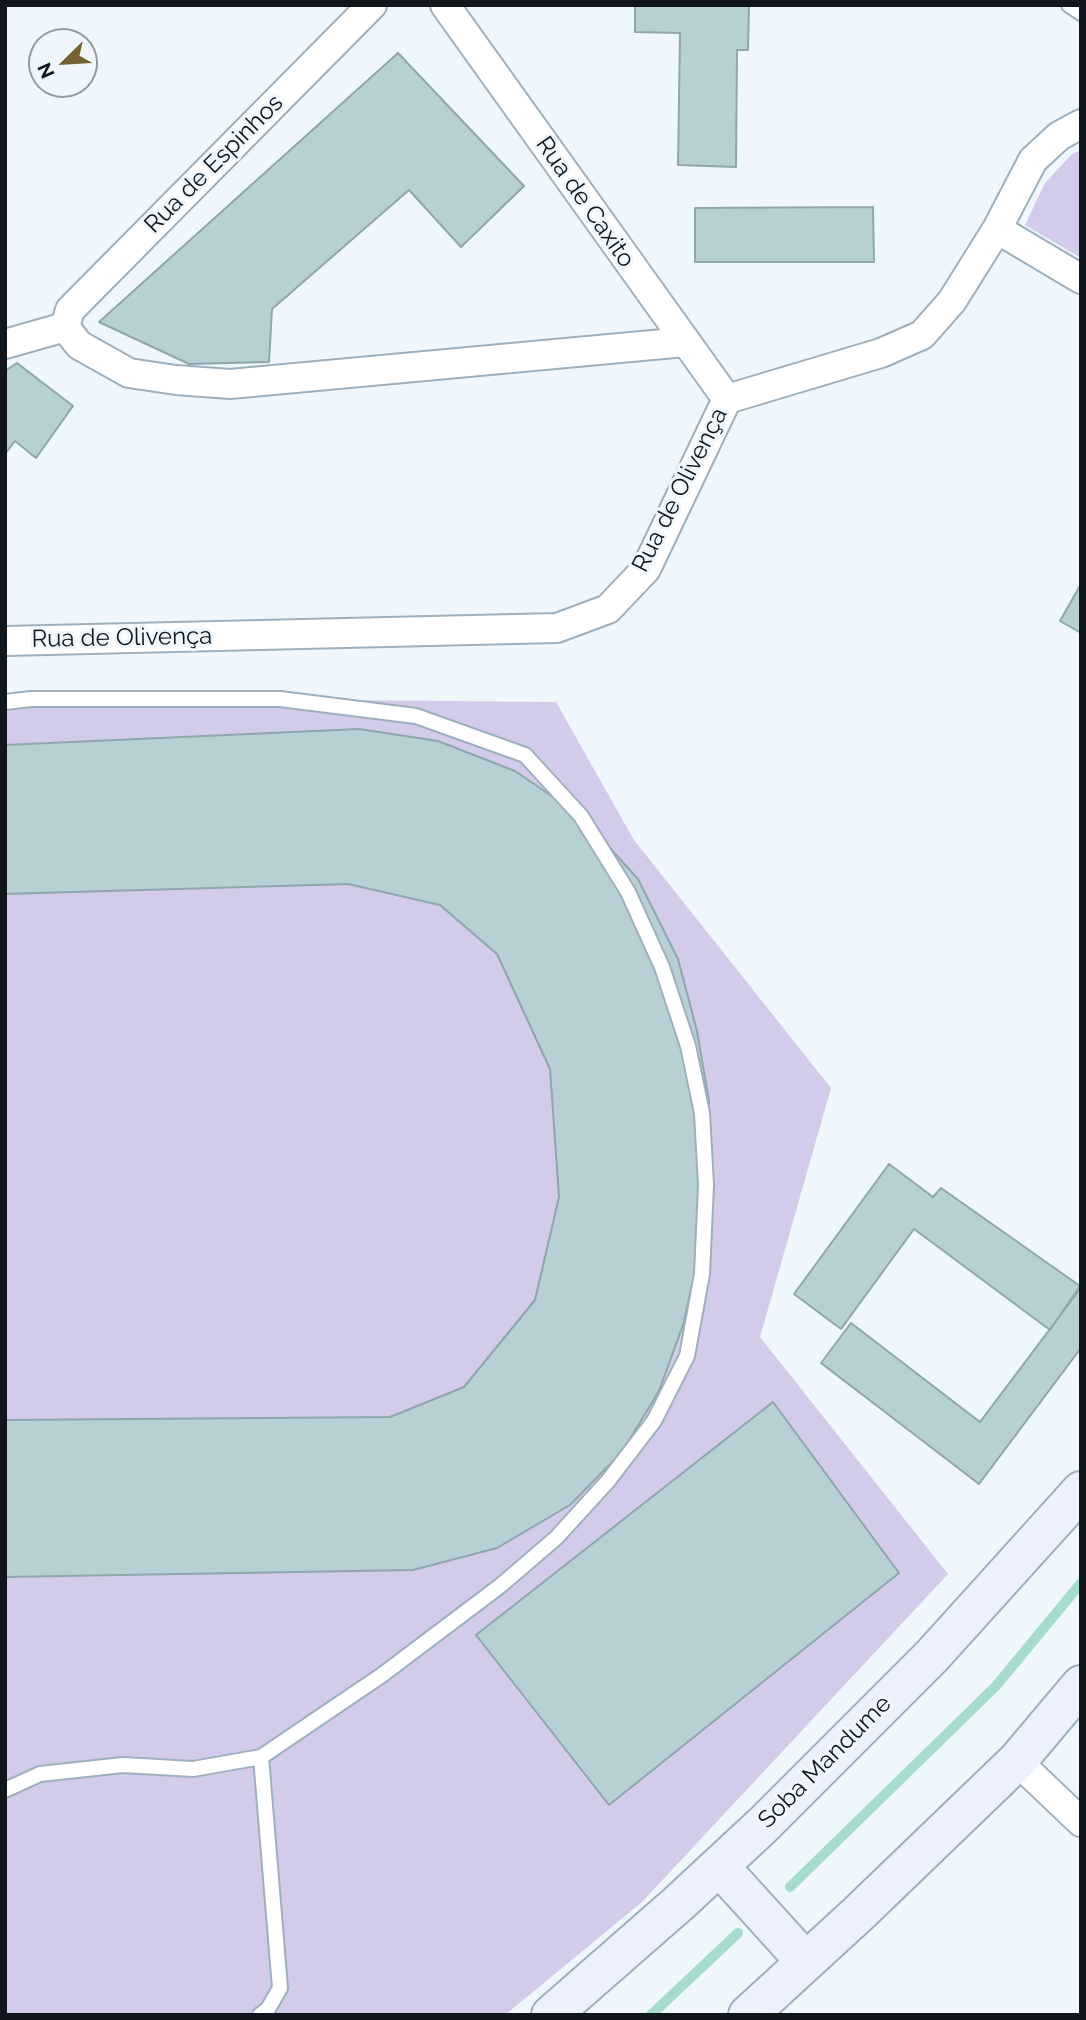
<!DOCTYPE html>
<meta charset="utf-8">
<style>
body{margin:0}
#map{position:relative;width:1086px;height:2020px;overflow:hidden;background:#eff7fc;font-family:Raleway,sans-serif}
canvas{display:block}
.frame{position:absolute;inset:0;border:7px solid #10161b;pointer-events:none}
.north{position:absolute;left:28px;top:28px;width:70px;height:70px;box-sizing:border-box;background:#eff7fc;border:2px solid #969da2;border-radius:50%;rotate:246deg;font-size:19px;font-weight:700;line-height:28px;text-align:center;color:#10161b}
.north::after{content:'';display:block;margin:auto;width:24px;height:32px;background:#746230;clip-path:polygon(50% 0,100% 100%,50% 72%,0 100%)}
</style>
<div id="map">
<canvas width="1086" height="2020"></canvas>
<div class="frame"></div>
<div class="north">N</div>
</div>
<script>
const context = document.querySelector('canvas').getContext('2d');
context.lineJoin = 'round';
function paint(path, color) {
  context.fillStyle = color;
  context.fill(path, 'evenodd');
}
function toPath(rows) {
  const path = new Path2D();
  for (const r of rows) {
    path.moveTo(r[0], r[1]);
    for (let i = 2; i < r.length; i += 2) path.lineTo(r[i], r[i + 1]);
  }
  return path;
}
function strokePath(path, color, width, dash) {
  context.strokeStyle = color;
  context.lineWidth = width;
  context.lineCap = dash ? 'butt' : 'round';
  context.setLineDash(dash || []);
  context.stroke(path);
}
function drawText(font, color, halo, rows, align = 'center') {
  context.font = font + ' Raleway,sans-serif';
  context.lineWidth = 6;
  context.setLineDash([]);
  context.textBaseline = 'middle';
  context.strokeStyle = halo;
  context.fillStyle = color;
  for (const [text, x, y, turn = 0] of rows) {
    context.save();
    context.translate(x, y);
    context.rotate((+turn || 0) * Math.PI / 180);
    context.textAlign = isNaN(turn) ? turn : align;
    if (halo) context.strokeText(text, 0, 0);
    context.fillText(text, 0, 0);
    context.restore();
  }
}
paint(toPath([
 [1081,150,1081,258,1025,225,1045,183,1072,154],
 [5,697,556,702,634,840,831,1088,760,1337,948,1574,642,1902,505,2015,5,2015]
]), '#d3cbea');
strokePath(toPath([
 [790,1887,996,1686,1081,1583],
 [651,2015,738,1933]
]), '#a6dccf', 10);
const building = toPath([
 [635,5,749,5,748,50,737,50,736,167,678,165,680,33,635,32,635,5],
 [398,53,524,186,461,247,409,190,272,309,269,362,189,364,99,322,398,53],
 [873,207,874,262,695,262,695,208,873,207],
 [17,363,73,406,36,458,15,441,5,454,5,371,17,363],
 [1081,584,1081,633,1060,621,1081,584],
 [359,729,438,741,515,771,581,816,638,879,678,959,697,1031,709,1101,707,1179,699,1254,683,1325,659,1391,622,1452,570,1505,497,1548,413,1570,5,1577,5,1420,390,1417,464,1387,535,1300,559,1197,550,1069,497,954,440,905,348,884,5,894,5,745,359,729],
 [889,1164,933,1197,941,1188,1080,1286,1050,1330,914,1229,841,1329,794,1294,889,1164],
 [1080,1289,1081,1348,979,1484,821,1363,851,1323,980,1422,1080,1289],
 [773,1402,899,1573,609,1805,476,1635,773,1402]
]);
paint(building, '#b7d0d4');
strokePath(building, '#8fa7ab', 2);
const lane = toPath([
 [1069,5,1081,13],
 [5,702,31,699,280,699,416,716,525,755,581,816,628,892,662,967,688,1046,702,1113,706,1185,702,1274,687,1356,654,1421,608,1481,556,1538,500,1586,382,1675,261,1757],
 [5,1790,40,1774,123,1765,193,1769,261,1757,280,1988,268,2009,260,2015]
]);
const street = toPath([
 [445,5,727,399],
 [997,229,1081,279],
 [65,327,79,345,129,373,176,380,230,384,685,342],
 [65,327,70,310,372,5],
 [5,344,65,327],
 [5,641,557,628,608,609,646,569,727,399,881,353,922,335,952,301,997,229,1033,160,1059,136,1081,124],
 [1017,1761,1081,1822]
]);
const secondary = toPath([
 [719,1866,806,1962],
 [551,2015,679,1903,763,1825,932,1656,1081,1491],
 [748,2015,858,1914,1017,1761,1081,1685]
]);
strokePath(lane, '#9eb0bd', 18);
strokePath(street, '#9eb0bd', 32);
strokePath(secondary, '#9eb0bd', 42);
strokePath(lane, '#fff', 14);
strokePath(street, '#fff', 28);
strokePath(secondary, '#ecf1fd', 38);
drawText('24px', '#10161b', '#eff7fc', [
 ["Rua de Espinhos",214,164,-45],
 ["Rua de Caxito",585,202,55],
 ["Rua de Olivença",680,490,-63],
 ["Rua de Olivença",122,638,-1],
 ["Soba Mandume",825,1762,-45]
]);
</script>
